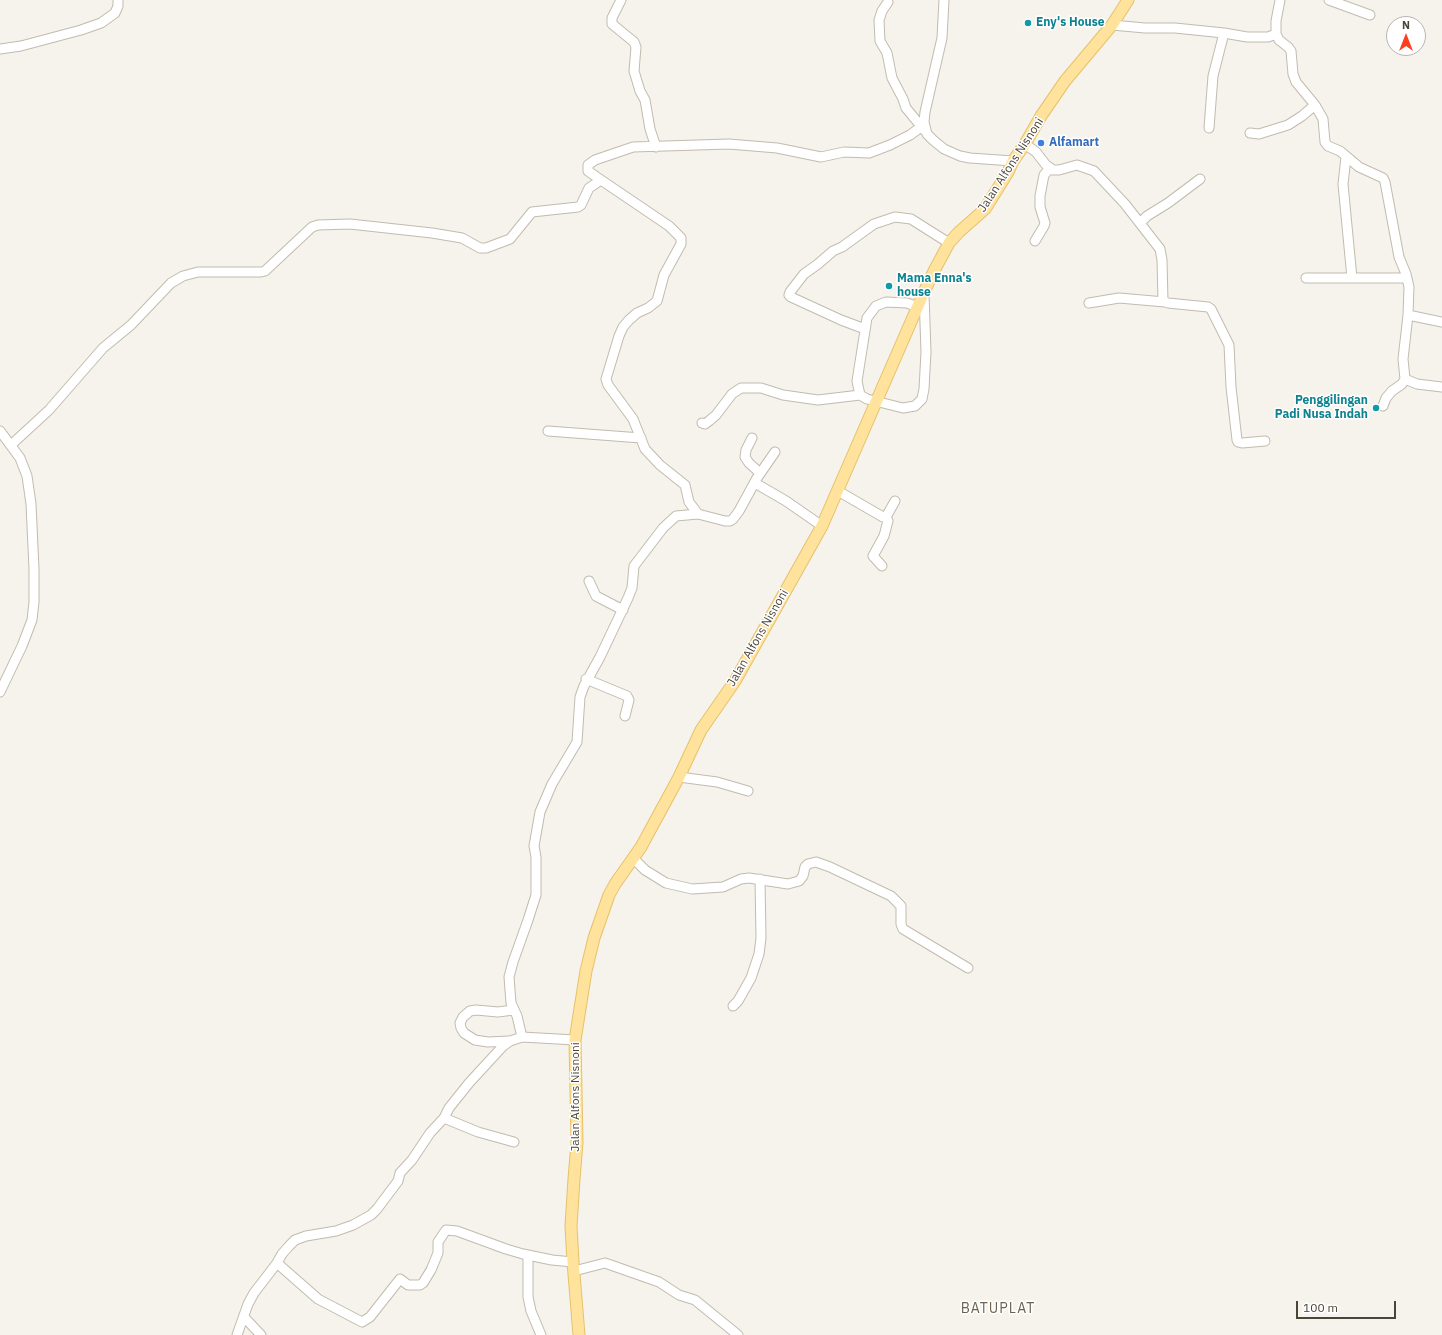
<!DOCTYPE html>
<style>
body{margin:0}
#map{position:relative;width:1442px;height:1335px;overflow:hidden;background:#f6f3ec;font-family:"IBM Plex Sans",sans-serif}
canvas{display:block}
.north{position:absolute;left:1386px;top:16px;width:40px;height:40px;box-sizing:border-box;background:#fff;border:1px solid #b7b4b0;border-radius:50%;rotate:0deg;font-size:11px;font-weight:700;line-height:16px;text-align:center;color:#4b4439}
.north::after{content:'';display:block;margin:auto;width:14px;height:18px;background:#fc3f1d;clip-path:polygon(50% 0,100% 100%,50% 72%,0 100%)}
.scale{position:absolute;left:1296px;top:1301px;width:100px;height:18px;box-sizing:border-box;border:2px solid #4b4439;border-top:0;padding-left:5px;font-size:12px;line-height:14px;white-space:nowrap;color:#4b4439;-webkit-text-stroke:3px #fff;paint-order:stroke}
</style>
<div id="map">
<canvas width="1442" height="1335"></canvas>
<div class="north">N</div>
<div class="scale">100 m</div>
</div>
<script>
const context = document.querySelector('canvas').getContext('2d');
context.lineJoin = 'round';
function toPath(rows) {
  const path = new Path2D();
  for (const r of rows) {
    path.moveTo(r[0], r[1]);
    for (let i = 2; i < r.length; i += 2) path.lineTo(r[i], r[i + 1]);
  }
  return path;
}
function strokePath(path, color, width, dash) {
  context.strokeStyle = color;
  context.lineWidth = width;
  context.lineCap = dash ? 'butt' : 'round';
  context.setLineDash(dash || []);
  context.stroke(path);
}
function drawText(font, color, halo, rows, align = 'center') {
  context.font = font + ' "IBM Plex Sans",sans-serif';
  context.lineWidth = 3;
  context.setLineDash([]);
  context.textBaseline = 'middle';
  context.strokeStyle = halo;
  context.fillStyle = color;
  for (const [text, x, y, turn = 0] of rows) {
    context.save();
    context.translate(x, y);
    context.rotate((+turn || 0) * Math.PI / 180);
    context.textAlign = isNaN(turn) ? turn : align;
    if (halo) context.strokeText(text, 0, 0);
    context.fillText(text, 0, 0);
    context.restore();
  }
}
const minor = toPath([
 [621,0,612,18,612,24,634,42,636,47,634,71,640,91,645,100,650,129,656,147],
 [944,0,942,38,925,112,924,122,927,134,933,140,944,149,960,156,970,158,1013,161],
 [1280,0,1276,21,1276,34,1279,40,1288,47,1291,51,1293,74,1296,82,1315,105,1323,119,1325,142,1328,146,1340,151,1359,167,1383,178,1385,182,1399,257,1406,274,1409,287,1408,315,1403,359,1405,379,1417,384,1442,387],
 [1329,0,1370,15],
 [888,2,882,11,879,20,880,41,887,53,892,78,903,99,906,108,925,131],
 [1112,25,1145,28,1175,28,1224,33,1247,37,1268,37,1276,34],
 [0,49,21,46,81,30,101,23,115,13,118,6,118,0],
 [1209,128,1213,76,1224,33],
 [1250,133,1259,134,1288,125,1302,116,1315,105],
 [1025,144,1036,152,1046,165,1053,170,1059,170,1077,165,1094,171,1125,204,1160,249,1162,260,1163,301,1168,303,1208,307,1211,309,1229,345,1231,387,1237,440,1238,442,1242,443,1265,441],
 [1346,157,1343,184,1352,278,1406,278],
 [601,180,588,171,588,165,595,160,633,147,729,144,777,148,821,157,844,152,869,153,890,145,910,135,921,127],
 [1140,223,1147,216,1168,203,1200,179],
 [1035,241,1044,226,1045,223,1040,207,1040,196,1044,175,1050,168],
 [1306,278,1352,278],
 [1089,303,1119,298,1165,302],
 [918,307,907,303,886,302,876,306,867,318,857,381,860,395,867,399,903,408,915,406,922,399,924,389,926,352,924,294],
 [1408,315,1442,322],
 [865,329,841,320,791,297,789,295,790,292,804,274,818,264,833,251,842,247,874,224,895,217,911,219,949,243],
 [1383,406,1386,398,1392,391,1402,384,1405,379],
 [702,423,705,424,709,421,716,415,732,394,741,388,761,388,783,395,818,400,860,395],
 [0,431,20,458,27,476,31,504,34,569,34,602,32,620,22,646,0,692],
 [548,431,641,438],
 [752,438,746,450,745,457,749,463,760,473],
 [11,445,49,410,103,348,131,325,171,283,183,276,198,272,261,272,265,271,312,227,318,225,350,224,432,233,462,238,480,248,486,248,510,239,532,212,578,207,581,205,589,188,601,180,669,226,681,238,681,244,664,275,657,301,648,308,637,313,629,320,623,327,619,336,606,379,608,385,633,419,645,449,660,465,685,485,689,502,698,514],
 [755,483,786,501,822,526],
 [838,491,883,517,886,517,895,501],
 [882,566,873,556,884,536,888,521,886,517],
 [589,581,596,596,623,610],
 [586,679,627,696,629,700,625,716],
 [679,777,717,782,748,791],
 [633,858,645,870,666,883,692,889,723,887,741,879,749,878,788,884,799,881,803,876,805,867,808,864,816,862,830,867,891,896,901,906,901,924,903,929,968,968],
 [733,1006,738,1001,751,978,759,954,761,938,760,879],
 [522,1037,517,1016,511,1003,509,977,513,962,528,920,536,895,536,857,534,846,540,812,552,784,577,742,580,697,584,686,600,657,628,598,632,588,634,566,663,528,676,516,698,514,725,521,730,521,733,519,739,511,757,478,775,452],
 [509,1041,488,1042,475,1040,464,1033,461,1028,460,1023,463,1017,470,1011,476,1010,498,1012,513,1010],
 [444,1118,478,1132,514,1142],
 [528,1255,528,1297,531,1311,541,1335],
 [277,1263,318,1299,362,1322,370,1317,400,1279,408,1285,420,1285,423,1283,431,1270,438,1253,438,1242,446,1230,457,1231,506,1249,523,1254,552,1260,573,1262],
 [574,1271,605,1263,659,1282,679,1295,695,1300,738,1335],
 [244,1317,261,1335],
 [237,1335,248,1304,254,1293,277,1263,282,1254,289,1246,295,1240,306,1236,336,1231,353,1225,371,1215,377,1209,398,1181,400,1173,412,1160,430,1133,444,1118,449,1108,469,1083,503,1046,510,1041,522,1037,575,1040]
]);
const major = toPath([
 [579,1335,573,1262,571,1226,574,1179,577,1143,575,1040,586,971,594,938,609,895,615,884,641,847,679,777,701,730,735,681,822,526,924,292,935,269,949,243,959,232,985,209,1008,172,1013,161,1025,144,1041,116,1065,81,1112,25,1128,0]
]);
strokePath(minor, '#c2bbae', 11);
strokePath(major, '#e6c16a', 13);
strokePath(minor, '#fff', 9);
strokePath(major, '#ffe39c', 11);
for (const [x, y, r, color] of [
 [1028,23,4,"#0f9aa8"],
 [1041,143,4,"#3f7fe0"],
 [889,286,4,"#0f9aa8"],
 [1376,408,4,"#0f9aa8"]
]) {
  const dot = new Path2D();
  dot.arc(x, y, r, 0, 2 * Math.PI);
  context.fillStyle = color;
  context.fill(dot);
  strokePath(dot, '#fff', 1.5);
}
drawText('bold 12px', '#0d838f', '#fff', [
 ["Eny's House",1036,23],
 ["Mama Enna's",897,279],
 ["house",897,293],
 ["Penggilingan",1368,401,"right"],
 ["Padi Nusa Indah",1368,415,"right"]
], 'left');
drawText('bold 12px', '#366cbe', '#fff', [
 ["Alfamart",1049,143]
], 'left');
drawText('12px', '#4b4439', '#fff', [
 ["Jalan Alfons Nisnoni",1011,165,-57],
 ["Jalan Alfons Nisnoni",758,638,-60],
 ["Jalan Alfons Nisnoni",576,1097,-90]
]);
context.letterSpacing = '1px';
drawText('14px', '#6e6250', '#fff', [
 ["BATUPLAT",998,1309]
]);
context.letterSpacing = '0px';
</script>
